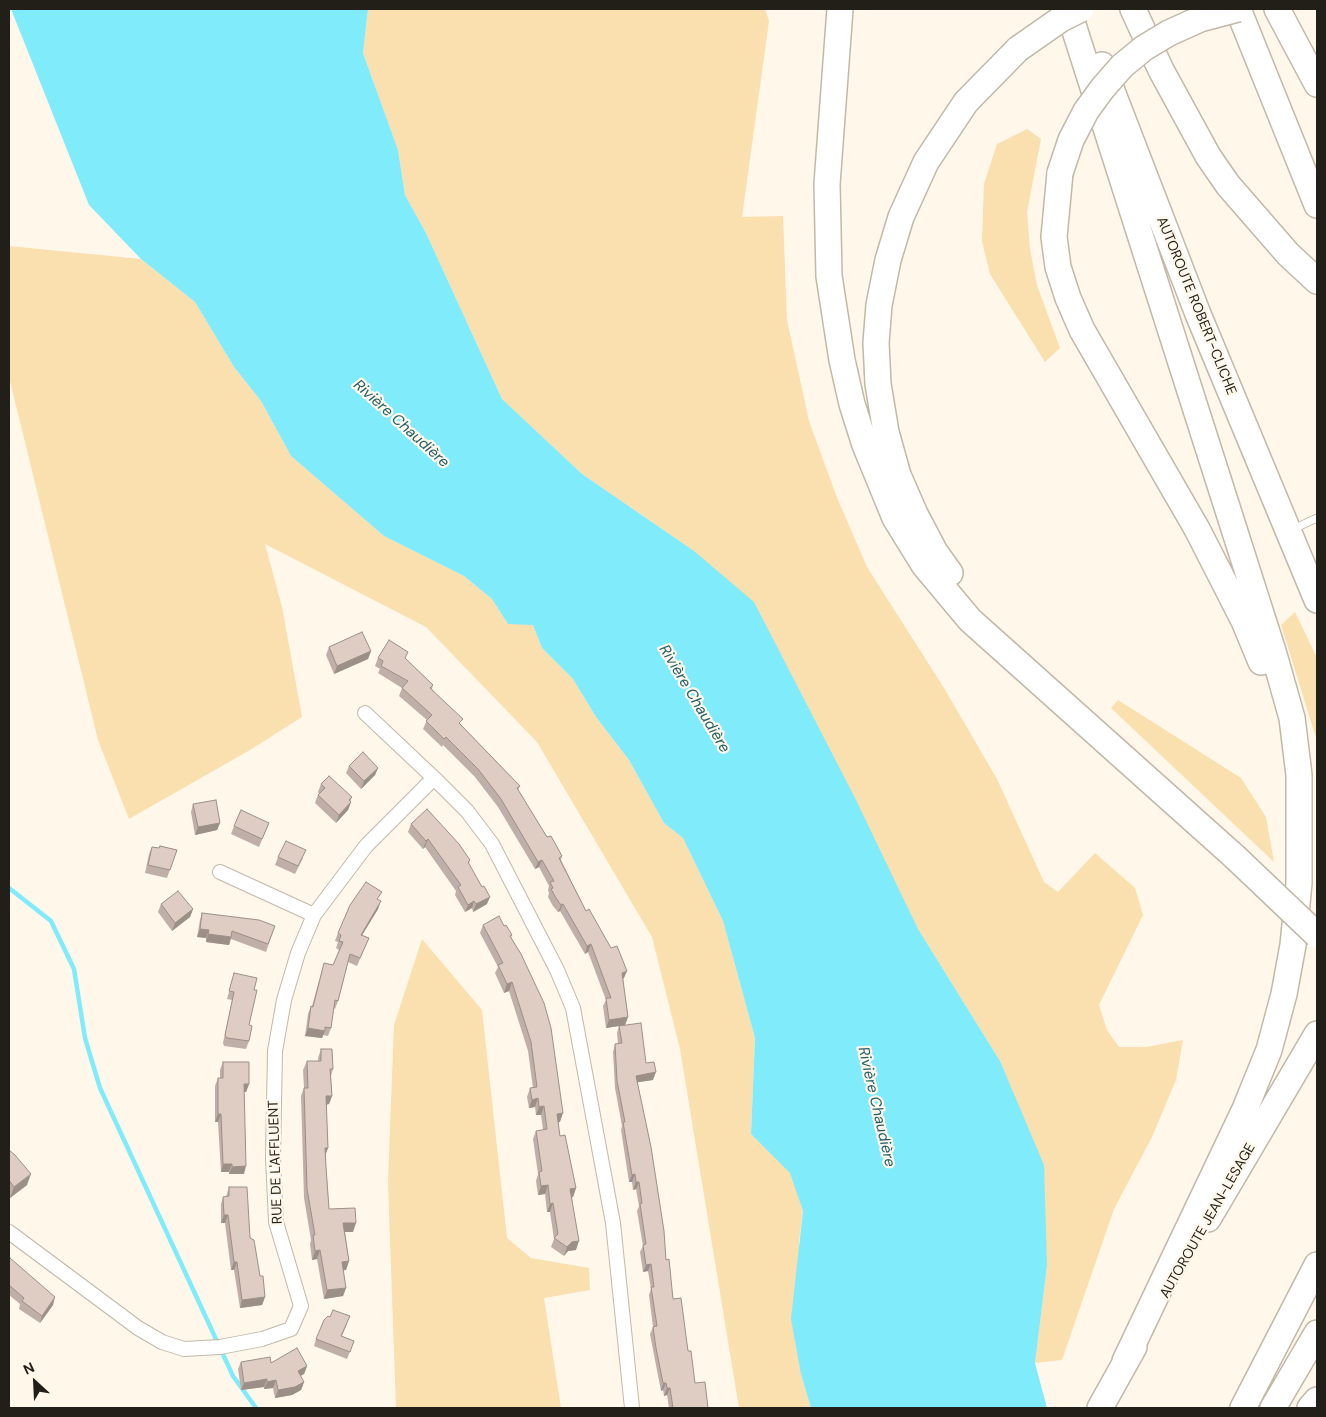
<!DOCTYPE html>
<meta charset="utf-8">
<style>
body{margin:0}
#map{position:relative;width:1326px;height:1417px;overflow:hidden;background:#fff7ea;font-family:"DM Sans",sans-serif}
canvas{display:block}
.frame{position:absolute;inset:0;border:10px solid #221f18;pointer-events:none}
.north{position:absolute;left:10px;top:1357px;width:50px;height:50px;-webkit-text-stroke:4px #fff7ea;paint-order:stroke;rotate:335deg;font-size:14px;font-weight:700;line-height:20px;text-align:center;color:#221f18}
.north::after{content:'';display:block;margin:auto;width:18px;height:22px;background:#221f18;clip-path:polygon(50% 0,100% 100%,50% 72%,0 100%)}
</style>
<div id="map">
<canvas width="1326" height="1417"></canvas>
<div class="frame"></div>
<div class="north">N</div>
</div>
<script>
const context = document.querySelector('canvas').getContext('2d');
context.lineJoin = 'round';
function paint(path, color) {
  context.fillStyle = color;
  context.fill(path, 'evenodd');
}
function toPath(rows) {
  const path = new Path2D();
  for (const r of rows) {
    path.moveTo(r[0], r[1]);
    for (let i = 2; i < r.length; i += 2) path.lineTo(r[i], r[i + 1]);
  }
  return path;
}
function strokePath(path, color, width, dash) {
  context.strokeStyle = color;
  context.lineWidth = width;
  context.lineCap = dash ? 'butt' : 'round';
  context.setLineDash(dash || []);
  context.stroke(path);
}
function drawText(font, color, halo, rows, align = 'center') {
  context.font = font + ' "DM Sans",sans-serif';
  context.lineWidth = 4.5;
  context.setLineDash([]);
  context.textBaseline = 'middle';
  context.strokeStyle = halo;
  context.fillStyle = color;
  for (const [text, x, y, turn = 0] of rows) {
    context.save();
    context.translate(x, y);
    context.rotate((+turn || 0) * Math.PI / 180);
    context.textAlign = isNaN(turn) ? turn : align;
    if (halo) context.strokeText(text, 0, 0);
    context.fillText(text, 0, 0);
    context.restore();
  }
}
paint(toPath([
 [368,9,765,9,769,21,742,217,783,216,787,320,809,421,836,495,867,567,944,688,997,779,1044,882,1058,892,1095,853,1135,888,1143,915,1099,1005,1107,1030,1119,1047,1146,1047,1183,1040,1176,1080,1152,1137,1114,1209,1062,1360,1035,1363,1047,1266,1000,1061,918,929,694,551,582,474,502,399,426,233,405,195,398,150,363,53],
 [1027,129,1041,139,1027,212,1030,249,1037,285,1060,348,1045,362,990,274,982,241,984,184,997,144],
 [9,246,141,259,195,302,234,367,261,401,291,456,384,536,464,576,492,599,508,624,533,624,542,648,573,679,596,717,629,760,664,823,683,838,723,921,755,1038,751,1134,791,1173,803,1211,799,1242,801,1374,811,1408,739,1408,680,1049,652,937,537,742,426,627,265,544,282,607,302,717,250,750,129,819,98,740,9,377],
 [1295,612,1317,658,1317,741,1281,625],
 [1118,700,1241,778,1266,817,1274,862,1111,708],
 [422,939,482,1010,507,1238,531,1258,589,1268,590,1290,544,1298,561,1408,396,1408,388,1182,394,1025]
]), '#fadfaf');
paint(toPath([
 [11,9,368,9,363,53,398,150,405,195,426,233,502,399,582,474,694,551,754,602,855,798,918,929,1000,1061,1044,1165,1047,1266,1035,1363,1047,1408,811,1408,801,1374,791,1319,803,1211,790,1173,751,1134,755,1038,723,921,683,838,664,823,629,760,596,717,573,679,542,648,533,625,508,624,492,599,464,576,384,536,291,456,261,401,234,367,195,302,141,259,89,205]
]), '#80ebfa');
strokePath(toPath([
 [9,888,51,921,74,969,85,1038,100,1088,233,1376,256,1408]
]), '#80ebfa', 4.5);
const service = toPath([
 [1291,530,1317,518]
]);
const minor = toPath([
 [365,713,434,778],
 [220,872,314,915],
 [9,1232,138,1328,162,1342,184,1349,220,1347,262,1339,291,1329,301,1306,276,1222,273,1158,275,1051,284,1000,298,953,314,915,366,846,434,778,467,811,492,844,557,970,573,1008,613,1223,632,1408]
]);
const motorway = toPath([
 [840,9,827,184,829,276,842,360,852,404,865,445,895,518,924,565,970,620,1235,857],
 [1068,9,1273,651,1292,718,1299,775,1299,883,1293,945,1284,994,1269,1050,1245,1109,1125,1361],
 [1133,9,1161,70,1208,156,1228,185,1288,254,1317,281],
 [1238,9,1317,205],
 [1277,9,1317,84],
 [1102,65,1198,314,1317,600],
 [1060,173,1054,237,1058,267,1068,298,1082,330,1197,529,1244,621,1261,662],
 [950,573,935,552,915,514,898,475,886,432,878,384,876,343,879,305,888,260,901,217,926,162,966,102,1018,49],
 [1208,1219,1317,1034],
 [1100,1408,1134,1347],
 [1243,1408,1317,1265],
 [1273,1408,1317,1333],
 [1310,1408,1317,1400]
]);
strokePath(service, '#c1b8a8', 9);
strokePath(minor, '#c1b8a8', 16);
strokePath(motorway, '#c1b8a8', 28);
strokePath(service, '#fff', 7);
strokePath(minor, '#fff', 14);
strokePath(motorway, '#fff', 25);
const motorwayBridge = toPath([
 [1018,49,1061,19,1081,9],
 [1060,173,1071,140,1086,111,1102,89,1122,66,1144,48,1169,33,1200,19,1238,9],
 [1235,857,1317,935]
]);
strokePath(motorwayBridge, '#c1b8a8', 28, []);
strokePath(motorwayBridge, '#fff', 25);
paint(toPath([
 [329,647,371,651,368,659,334,674,326,655],
 [378,658,406,659,433,685,432,689,461,725,520,786,518,790,547,837,562,856,561,860,586,911,624,978,623,979,628,1017,625,1025,606,1028,603,1006,606,1000,588,952,585,954,560,911,558,912,553,906,548,897,549,893,548,890,549,886,539,867,535,869,498,807,475,777,443,745,442,747,423,729,427,720,399,696,402,688,378,673,380,669,375,666],
 [349,766,378,768,375,775,361,789,346,773],
 [321,784,351,802,348,810,336,823,315,803,318,795,319,794,318,792],
 [193,804,220,823,217,830,195,835,191,812],
 [269,823,259,847,231,834,234,826],
 [411,824,470,860,469,864,487,904,473,912,472,908,465,912,455,895,456,891,425,847,423,849,408,832],
 [160,846,177,850,167,878,145,873,149,854,152,847,159,848],
 [278,857,303,858,295,874,275,865],
 [379,900,378,909,362,935,369,938,357,966,348,962,338,1001,335,1009,334,1008,331,1028,328,1036,323,1035,322,1038,305,1036,308,1014,311,1006,312,1006,324,963,333,965,339,950,336,948,338,942,335,941,338,933],
 [161,904,193,909,190,917,172,931,158,912],
 [202,913,275,926,266,952,231,939,229,945,206,942,206,938,197,937,200,920],
 [483,925,504,926,512,935,511,938,560,1122,558,1122,560,1136,576,1188,573,1197,572,1197,576,1250,568,1251,564,1256,551,1247,554,1239,550,1212,547,1212,545,1194,538,1195,536,1181,538,1174,533,1139,536,1131,543,1130,541,1115,536,1115,535,1107,529,1108,527,1097,530,1088,533,1088,528,1051,509,991,504,993,495,973,498,967,480,933],
 [234,973,254,990,249,1025,249,1041,246,1049,224,1046,223,1043,232,1000,227,999],
 [619,1026,646,1063,653,1080,637,1082,666,1260,673,1299,688,1351,695,1383,708,1408,669,1408,667,1395,664,1396,663,1390,661,1391,654,1355,650,1334,653,1327,649,1295,651,1289,648,1271,643,1272,640,1252,643,1246,637,1211,639,1206,636,1189,633,1190,632,1182,629,1182,621,1130,622,1126,615,1088,613,1052,615,1044,618,1044,617,1033],
 [321,1049,333,1069,331,1076,332,1096,329,1104,326,1105,328,1148,325,1156,326,1167,329,1209,353,1232,345,1232,349,1261,346,1270,343,1270,346,1288,343,1296,324,1299,317,1259,312,1260,310,1244,311,1240,304,1198,301,1096,304,1088,303,1070,307,1061,318,1061,318,1058],
 [223,1062,249,1084,246,1092,244,1092,244,1174,229,1174,229,1172,221,1172,218,1122,215,1122,215,1086,218,1078,220,1078,220,1070],
 [9,1150,27,1185,10,1198,9,1196],
 [229,1187,250,1238,265,1297,262,1305,240,1308,234,1270,231,1270,225,1223,221,1223,221,1204,223,1197,226,1197],
 [9,1260,53,1305,40,1323,19,1309,20,1304,9,1295],
 [347,1324,342,1336,354,1341,347,1359,314,1346,316,1339],
 [241,1362,271,1363,307,1366,304,1374,300,1376,304,1382,301,1390,292,1395,275,1398,273,1388,264,1389,264,1387,241,1390,238,1369]
]), '#c0afa8');
paint(toPath([
 [371,651,368,659,334,674,337,666],
 [378,768,375,775,361,789,364,781],
 [352,797,349,804,351,802,348,810,336,823,339,815],
 [220,823,217,830,195,835,198,827],
 [428,839,425,847,423,849,426,841],
 [542,860,539,867,535,869,538,862],
 [490,897,487,904,473,912,476,904],
 [381,901,378,909,358,942,361,935],
 [474,901,472,908,465,912,468,905],
 [563,904,560,911,558,912,561,905],
 [193,909,190,917,172,931,175,923],
 [200,929,209,930,206,938,197,937],
 [208,934,231,937,229,945,206,942],
 [591,944,588,952,585,954,587,946],
 [627,971,624,978,619,980,622,973],
 [512,982,509,991,504,993,507,984],
 [628,1017,625,1025,606,1028,609,1020],
 [308,1028,325,1031,322,1038,305,1036],
 [656,1072,653,1080,633,1083,636,1076],
 [244,1084,249,1084,246,1092,241,1092],
 [326,1096,332,1096,329,1104,323,1105],
 [538,1098,535,1107,529,1108,532,1100],
 [544,1106,541,1115,536,1115,539,1107],
 [563,1113,560,1122,554,1123,557,1114],
 [218,1114,221,1114,218,1122,215,1122],
 [325,1148,328,1148,325,1156],
 [223,1164,232,1164,229,1172,221,1172],
 [246,1166,244,1174,229,1174,232,1167],
 [31,1174,27,1185,10,1198,14,1187],
 [635,1174,632,1182,629,1182,632,1175],
 [636,1182,639,1182,636,1189,633,1190],
 [548,1185,545,1194,538,1195,541,1186],
 [576,1188,573,1197,567,1198,570,1189],
 [553,1203,550,1212,547,1212,550,1204],
 [224,1215,228,1215,225,1223,221,1223],
 [343,1223,356,1223,353,1232,340,1232],
 [579,1241,576,1250,568,1251,564,1256,567,1247,572,1242],
 [320,1250,317,1259,312,1260,315,1251],
 [349,1261,346,1270,339,1271,342,1262],
 [234,1262,237,1262,234,1270,231,1270],
 [651,1264,648,1271,643,1272,646,1265],
 [346,1288,343,1296,324,1299,327,1290],
 [55,1297,53,1305,40,1323,42,1316],
 [265,1297,262,1305,240,1308,242,1300],
 [307,1366,304,1374,295,1379,298,1371],
 [267,1379,264,1387,241,1390,244,1383],
 [276,1380,273,1388,264,1389,267,1382],
 [304,1382,301,1390,292,1395,275,1398,278,1390],
 [663,1383,666,1383,663,1390,661,1391],
 [667,1388,670,1388,667,1395,664,1396]
]), '#9c8f88');
const building = toPath([
 [362,632,371,651,337,666,329,647,362,632],
 [389,640,408,652,405,658,433,685,430,688,463,719,459,723,520,786,517,788,547,837,551,836,562,856,559,858,586,911,589,909,611,948,617,946,627,971,622,973,628,1017,609,1020,606,998,611,998,591,944,587,946,563,904,561,905,556,898,551,889,553,888,550,882,554,881,542,860,538,862,501,799,478,769,446,737,444,739,426,721,432,715,402,688,408,681,381,666,383,661,378,658,389,640],
 [363,752,378,768,364,781,349,766,363,752],
 [329,776,352,797,349,800,351,802,339,815,318,795,325,788,321,784,329,776],
 [216,800,220,823,198,827,193,804,216,800],
 [427,809,459,844,470,860,468,862,482,887,484,886,490,897,476,904,474,901,468,905,458,887,461,885,428,839,426,841,411,824,427,809],
 [241,810,269,823,262,839,234,826,241,810],
 [286,841,306,850,298,866,278,857,286,841],
 [160,846,177,850,170,870,148,865,152,847,159,848,160,846],
 [366,882,382,892,377,899,381,901,361,935,369,938,360,958,350,954,338,1001,335,1000,331,1028,325,1027,325,1031,308,1028,311,1006,313,1007,324,963,333,965,343,942,339,941,341,935,338,933,350,905,366,882],
 [178,891,193,909,175,923,161,904,178,891],
 [202,913,259,920,275,926,268,944,232,931,231,937,208,934,209,930,200,929,202,913],
 [499,916,504,926,506,925,512,935,510,936,521,954,544,1003,551,1028,563,1113,557,1114,560,1136,565,1135,576,1188,570,1189,579,1241,572,1242,567,1247,554,1238,558,1234,553,1203,550,1204,548,1185,541,1186,539,1172,542,1171,536,1131,547,1129,544,1106,539,1107,538,1098,532,1100,530,1088,537,1087,531,1042,512,982,507,984,498,965,503,963,483,925,499,916],
 [234,973,257,978,254,990,257,990,249,1025,252,1026,249,1041,227,1038,225,1035,234,992,229,991,234,973],
 [641,1023,646,1063,654,1062,656,1072,636,1076,651,1147,664,1231,666,1260,669,1259,673,1299,681,1298,688,1351,691,1351,695,1383,705,1382,708,1408,673,1408,670,1388,667,1388,666,1383,663,1383,656,1348,653,1327,657,1326,651,1287,654,1287,651,1264,646,1265,643,1245,646,1244,640,1204,642,1203,639,1182,636,1182,635,1174,632,1175,623,1122,625,1122,617,1081,615,1044,622,1043,619,1026,641,1023],
 [321,1049,332,1049,333,1069,330,1069,332,1096,326,1096,328,1148,325,1148,326,1167,329,1209,355,1208,356,1223,343,1223,349,1261,342,1262,346,1288,327,1290,320,1250,315,1251,313,1235,315,1235,307,1189,304,1088,308,1088,307,1061,321,1061,321,1049],
 [223,1062,249,1062,249,1084,244,1084,246,1166,232,1167,232,1164,223,1164,221,1114,218,1114,218,1078,223,1078,223,1062],
 [9,1150,15,1155,31,1174,14,1187,9,1180,9,1150],
 [229,1187,247,1187,250,1238,254,1240,260,1276,263,1276,265,1297,242,1300,237,1262,234,1262,228,1215,224,1215,223,1197,229,1196,229,1187],
 [10,1258,55,1297,42,1316,22,1301,24,1298,9,1285,9,1260,10,1258],
 [333,1310,350,1316,341,1336,354,1341,350,1352,316,1339,324,1320,328,1316,330,1317,333,1310],
 [297,1348,307,1366,298,1371,304,1382,295,1387,278,1390,276,1380,267,1382,267,1379,244,1383,241,1362,270,1357,271,1363,297,1348]
]);
paint(building, '#dfccc3');
strokePath(building, '#9c8f88', 1);
drawText('14px', '#221f18', '#fff7ea', [
 ["AUTOROUTE ROBERT-CLICHE",1196,306,68],
 ["RUE DE L'AFFLUENT",276,1162,-92],
 ["AUTOROUTE JEAN-LESAGE",1208,1221,-60]
]);
drawText('italic 15px', '#225f67', '#fff7ea', [
 ["Rivière Chaudière",401,424,42],
 ["Rivière Chaudière",694,699,59],
 ["Rivière Chaudière",876,1107,77]
]);
</script>
